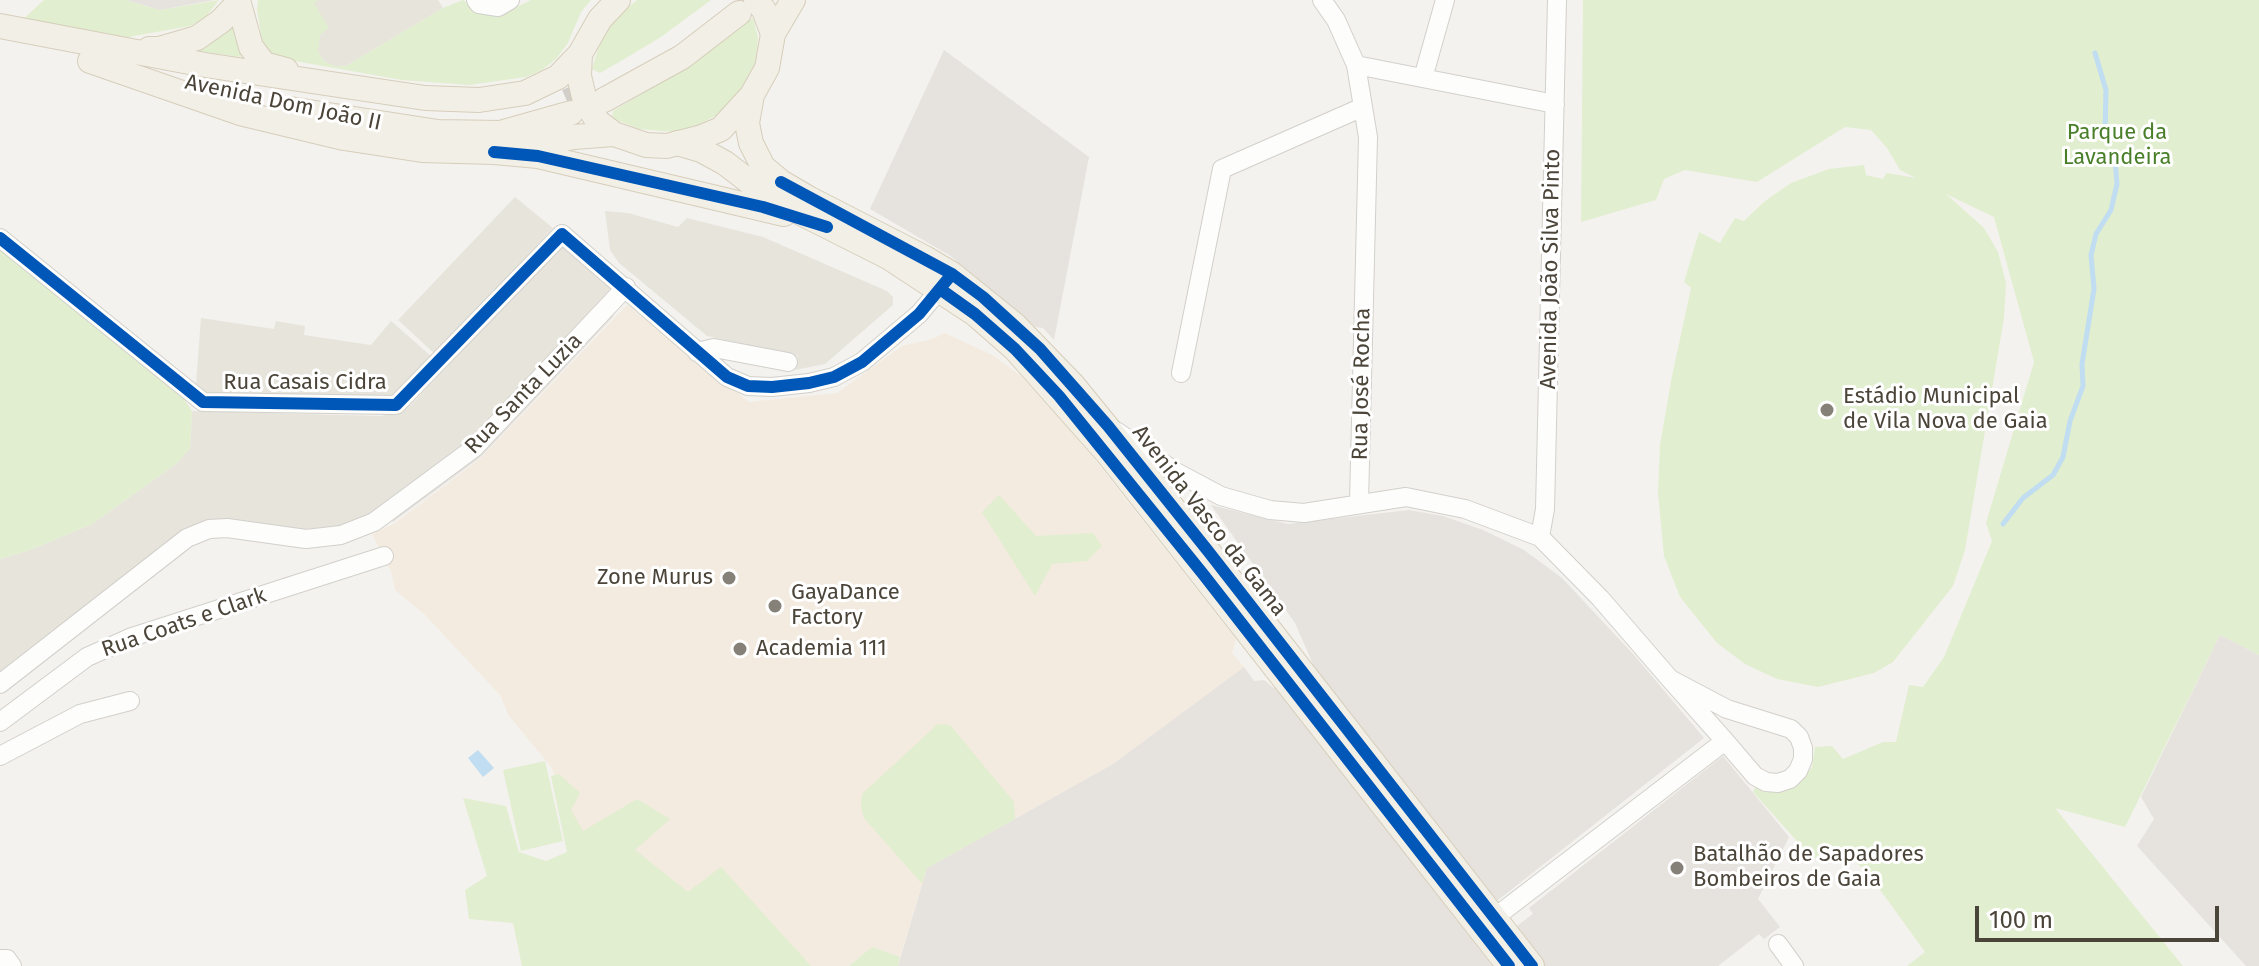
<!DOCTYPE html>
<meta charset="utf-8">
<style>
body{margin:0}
#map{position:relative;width:2259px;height:966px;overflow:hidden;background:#f4f2ee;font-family:"Fira Sans",sans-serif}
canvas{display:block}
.scale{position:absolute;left:1975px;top:906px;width:244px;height:36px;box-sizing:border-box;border:4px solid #4b4439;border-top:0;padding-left:10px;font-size:24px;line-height:28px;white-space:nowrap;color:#4b4439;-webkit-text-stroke:6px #fff;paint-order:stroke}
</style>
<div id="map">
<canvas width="2259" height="966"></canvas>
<div class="scale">100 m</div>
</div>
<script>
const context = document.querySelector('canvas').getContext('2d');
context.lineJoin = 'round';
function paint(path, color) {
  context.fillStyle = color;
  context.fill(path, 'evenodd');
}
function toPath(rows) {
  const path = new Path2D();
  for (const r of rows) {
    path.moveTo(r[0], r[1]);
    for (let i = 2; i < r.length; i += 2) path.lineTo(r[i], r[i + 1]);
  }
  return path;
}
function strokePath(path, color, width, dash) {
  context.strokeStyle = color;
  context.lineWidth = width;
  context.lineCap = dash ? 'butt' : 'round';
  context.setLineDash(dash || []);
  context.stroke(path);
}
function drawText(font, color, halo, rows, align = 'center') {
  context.font = font + ' "Fira Sans",sans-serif';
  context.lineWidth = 6;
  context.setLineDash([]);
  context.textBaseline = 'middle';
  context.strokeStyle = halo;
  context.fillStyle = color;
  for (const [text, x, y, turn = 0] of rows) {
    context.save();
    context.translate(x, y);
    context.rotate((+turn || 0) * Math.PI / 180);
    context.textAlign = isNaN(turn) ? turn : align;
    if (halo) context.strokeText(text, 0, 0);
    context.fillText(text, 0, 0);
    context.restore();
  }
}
paint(toPath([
 [281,0,438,0,443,8,346,66,334,66,324,61],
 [515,197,553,228,435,354,398,320],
 [605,211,628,213,678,227,687,218,763,237,887,291,893,297,893,305,825,364,795,370,798,356,707,336,619,263,610,250],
 [565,245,613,288,475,441,372,515,348,525,294,530,213,521,186,528,0,677,0,559,30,550,92,524,176,464,190,448,192,411,381,416,401,411,411,405,560,246],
 [201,318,274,329,276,321,305,326,304,335,371,345,391,321,431,356,394,395,386,398,211,396,196,384]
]), '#e7e4dc');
paint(toPath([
 [627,305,749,402,837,393,902,346,932,339,945,333,994,356,1022,377,1072,431,1236,639,1232,653,1244,667,1113,764,927,868,900,957,872,947,849,966,810,966,698,904,601,871,558,791,552,768,509,716,500,695,424,614,395,590,391,571,372,534,395,523,480,459]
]), '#f3ebdf');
paint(toPath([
 [944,50,1089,157,1054,340,1043,328,1036,327,949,255,870,209],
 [1211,505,1288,524,1409,510,1443,516,1483,530,1524,550,1562,578,1634,655,1704,738,1493,904,1319,678,1295,623],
 [1244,667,1254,681,1264,680,1274,688,1276,686,1492,966,898,966,927,868,1113,764],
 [1723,756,1789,837,1758,899,1780,927,1764,939,1759,934,1718,966,1542,966,1513,929,1533,914,1529,908]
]), '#e6e2de');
paint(toPath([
 [44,0,126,0,160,10,219,0,204,19,190,26,123,38,21,21],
 [258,0,318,0,314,3,329,28,320,35,318,52,324,61,335,66,346,66,443,8,463,0,482,14,498,16,531,0,591,0,581,12,568,43,556,59,542,70,526,77,469,85,402,80,272,57,263,45,257,10],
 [637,0,711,0,661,37,621,61,600,73,592,69,598,49,607,31,620,14],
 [1583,0,2259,0,2259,655,2220,635,2125,827,2055,808,2183,966,1907,966,1925,952,1865,869,1850,859,1826,852,1813,859,1753,792,1755,787,1779,792,1796,786,1812,767,1815,747,1832,746,1843,759,1883,742,1896,742,1909,685,1923,687,1944,657,1992,541,1986,523,2034,362,1994,217,1946,194,1984,228,1998,252,2006,283,2004,318,1965,550,1953,586,1893,662,1874,673,1818,687,1777,679,1745,664,1717,643,1680,597,1664,556,1658,493,1660,445,1672,376,1691,288,1684,282,1699,232,1720,243,1735,218,1744,221,1765,201,1791,183,1829,169,1864,165,1866,175,1883,179,1887,173,1916,178,1900,170,1887,148,1871,130,1845,127,1757,182,1685,170,1664,179,1656,200,1581,222],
 [753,18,758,38,756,61,737,98,721,113,694,127,673,132,639,129,612,118,613,111,679,72],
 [234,23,241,57,191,50],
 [0,245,184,399,192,411,190,448,176,464,92,524,30,550,0,559],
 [999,495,1036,536,1093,533,1102,546,1087,561,1052,564,1035,596,982,512],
 [938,724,950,725,1014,802,1015,819,927,868,922,884,864,818,861,806,862,794],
 [545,761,563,841,521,851,503,770],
 [559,774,580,793,571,810,583,831,637,799,670,819,635,850,688,892,721,867,811,966,522,966,513,923,469,919,465,890,487,876,463,798,506,806,519,852,546,861,567,852,551,776],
 [872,947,900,957,898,966,849,966]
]), '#e1eecf');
paint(toPath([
 [126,0,214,0,160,10],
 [609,312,614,316,481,457,393,522,389,516],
 [2220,635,2259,655,2259,966,2246,966,2137,846,2154,819,2141,797]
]), '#e6e3df');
paint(toPath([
 [478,750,494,768,483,777,468,758]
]), '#c0ddf1');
strokePath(toPath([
 [2095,53,2106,90,2105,134,2108,142],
 [2003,524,2023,498,2053,475,2063,457,2070,421,2083,386,2082,364,2094,289,2091,255,2096,234,2111,210,2117,184,2115,159]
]), '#c0ddf1', 5);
strokePath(toPath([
 [567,101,599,87]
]), '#d2cfca', 24, [24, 12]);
const minor = toPath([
 [476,0,479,4,498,7,510,0],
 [1322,0,1336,20,1356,65,1368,137,1359,502],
 [1356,65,1555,104],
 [1423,78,1445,0],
 [0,238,203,402,396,405,562,234,727,377,748,386,772,387,809,383,834,377,862,362,919,314,946,282],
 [697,352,714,348,788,362],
 [1181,373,1222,169,1363,107],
 [1116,431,1176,472,1221,496,1270,510,1304,513,1406,497,1465,509,1540,537,1600,598,1670,679,1725,741,1755,776,1766,782,1778,783,1790,779,1798,771,1803,759,1803,748,1799,737,1791,729,1727,709,1670,679],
 [1540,537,1545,509,1557,0],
 [0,684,187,538,209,529,227,528,306,539,341,535,374,522,474,448,626,287],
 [0,722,87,657,132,637,384,556],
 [0,756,80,714,130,701],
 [1494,918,1725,741],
 [1778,944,1794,966],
 [0,959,7,959,12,966]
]);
const major = toPath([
 [238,0,251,47,264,64,286,70],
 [618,0,600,19,580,54,579,76,585,101,598,122,614,134,646,145,667,146,702,137,721,129,752,95,767,68,773,34,764,10,756,0],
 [0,26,205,65,425,98,479,100,525,93,558,77,580,54],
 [773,34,793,0],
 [149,49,159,49,197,38,221,21,238,3],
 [90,61,240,113,344,138,422,150,494,152,538,156,784,214],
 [752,95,747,123,751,143,763,167,781,182,810,199,925,258,952,274,1015,325,1073,385,1208,551,1532,966],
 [604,100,682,57,739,13],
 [290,109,438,132,500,133,571,113],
 [677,143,701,150,725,163,769,197,888,257,975,314,1015,349,1108,454,1509,966],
 [520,147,574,137,614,134]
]);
strokePath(minor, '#d2d0cb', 20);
strokePath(major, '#d6cebb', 26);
strokePath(minor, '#fdfdfc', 18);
strokePath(major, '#f2efe6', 24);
strokePath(toPath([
 [494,152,538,156,763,207,827,227],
 [781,182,952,274,983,297,1040,349,1108,426,1208,551,1532,966],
 [0,238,203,402,396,405,562,234,727,377,748,386,772,387,809,383,834,377,862,362,919,314,952,274],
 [940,289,975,314,1015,349,1059,396,1203,574,1509,966]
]), '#0057b8', 12);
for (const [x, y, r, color] of [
 [1827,410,8,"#868178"],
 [729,578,8,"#868178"],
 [775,606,8,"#868178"],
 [740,649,8,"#868178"],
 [1677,868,8,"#868178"]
]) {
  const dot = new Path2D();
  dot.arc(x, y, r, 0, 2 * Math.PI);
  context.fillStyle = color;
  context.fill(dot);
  strokePath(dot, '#fff', 3);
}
drawText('22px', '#4b4439', '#fff', [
 ["Avenida Dom João II",283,103,12],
 ["Avenida João Silva Pinto",1551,269,-89],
 ["Rua Casais Cidra",305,383],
 ["Rua José Rocha",1362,384,-89],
 ["Rua Santa Luzia",524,394,-46],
 ["Avenida Vasco da Gama",1209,521,52],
 ["Rua Coats e Clark",184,623,-19]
]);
drawText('22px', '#4a7f2a', '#fff', [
 ["Parque da",2117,133],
 ["Lavandeira",2117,158]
]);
drawText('22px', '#4b4439', '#fff', [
 ["Estádio Municipal",1843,397],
 ["de Vila Nova de Gaia",1843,422],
 ["Zone Murus",713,578,"right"],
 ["GayaDance",791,593],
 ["Factory",791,618],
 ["Academia 111",756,649],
 ["Batalhão de Sapadores",1693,855],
 ["Bombeiros de Gaia",1693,880]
], 'left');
</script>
